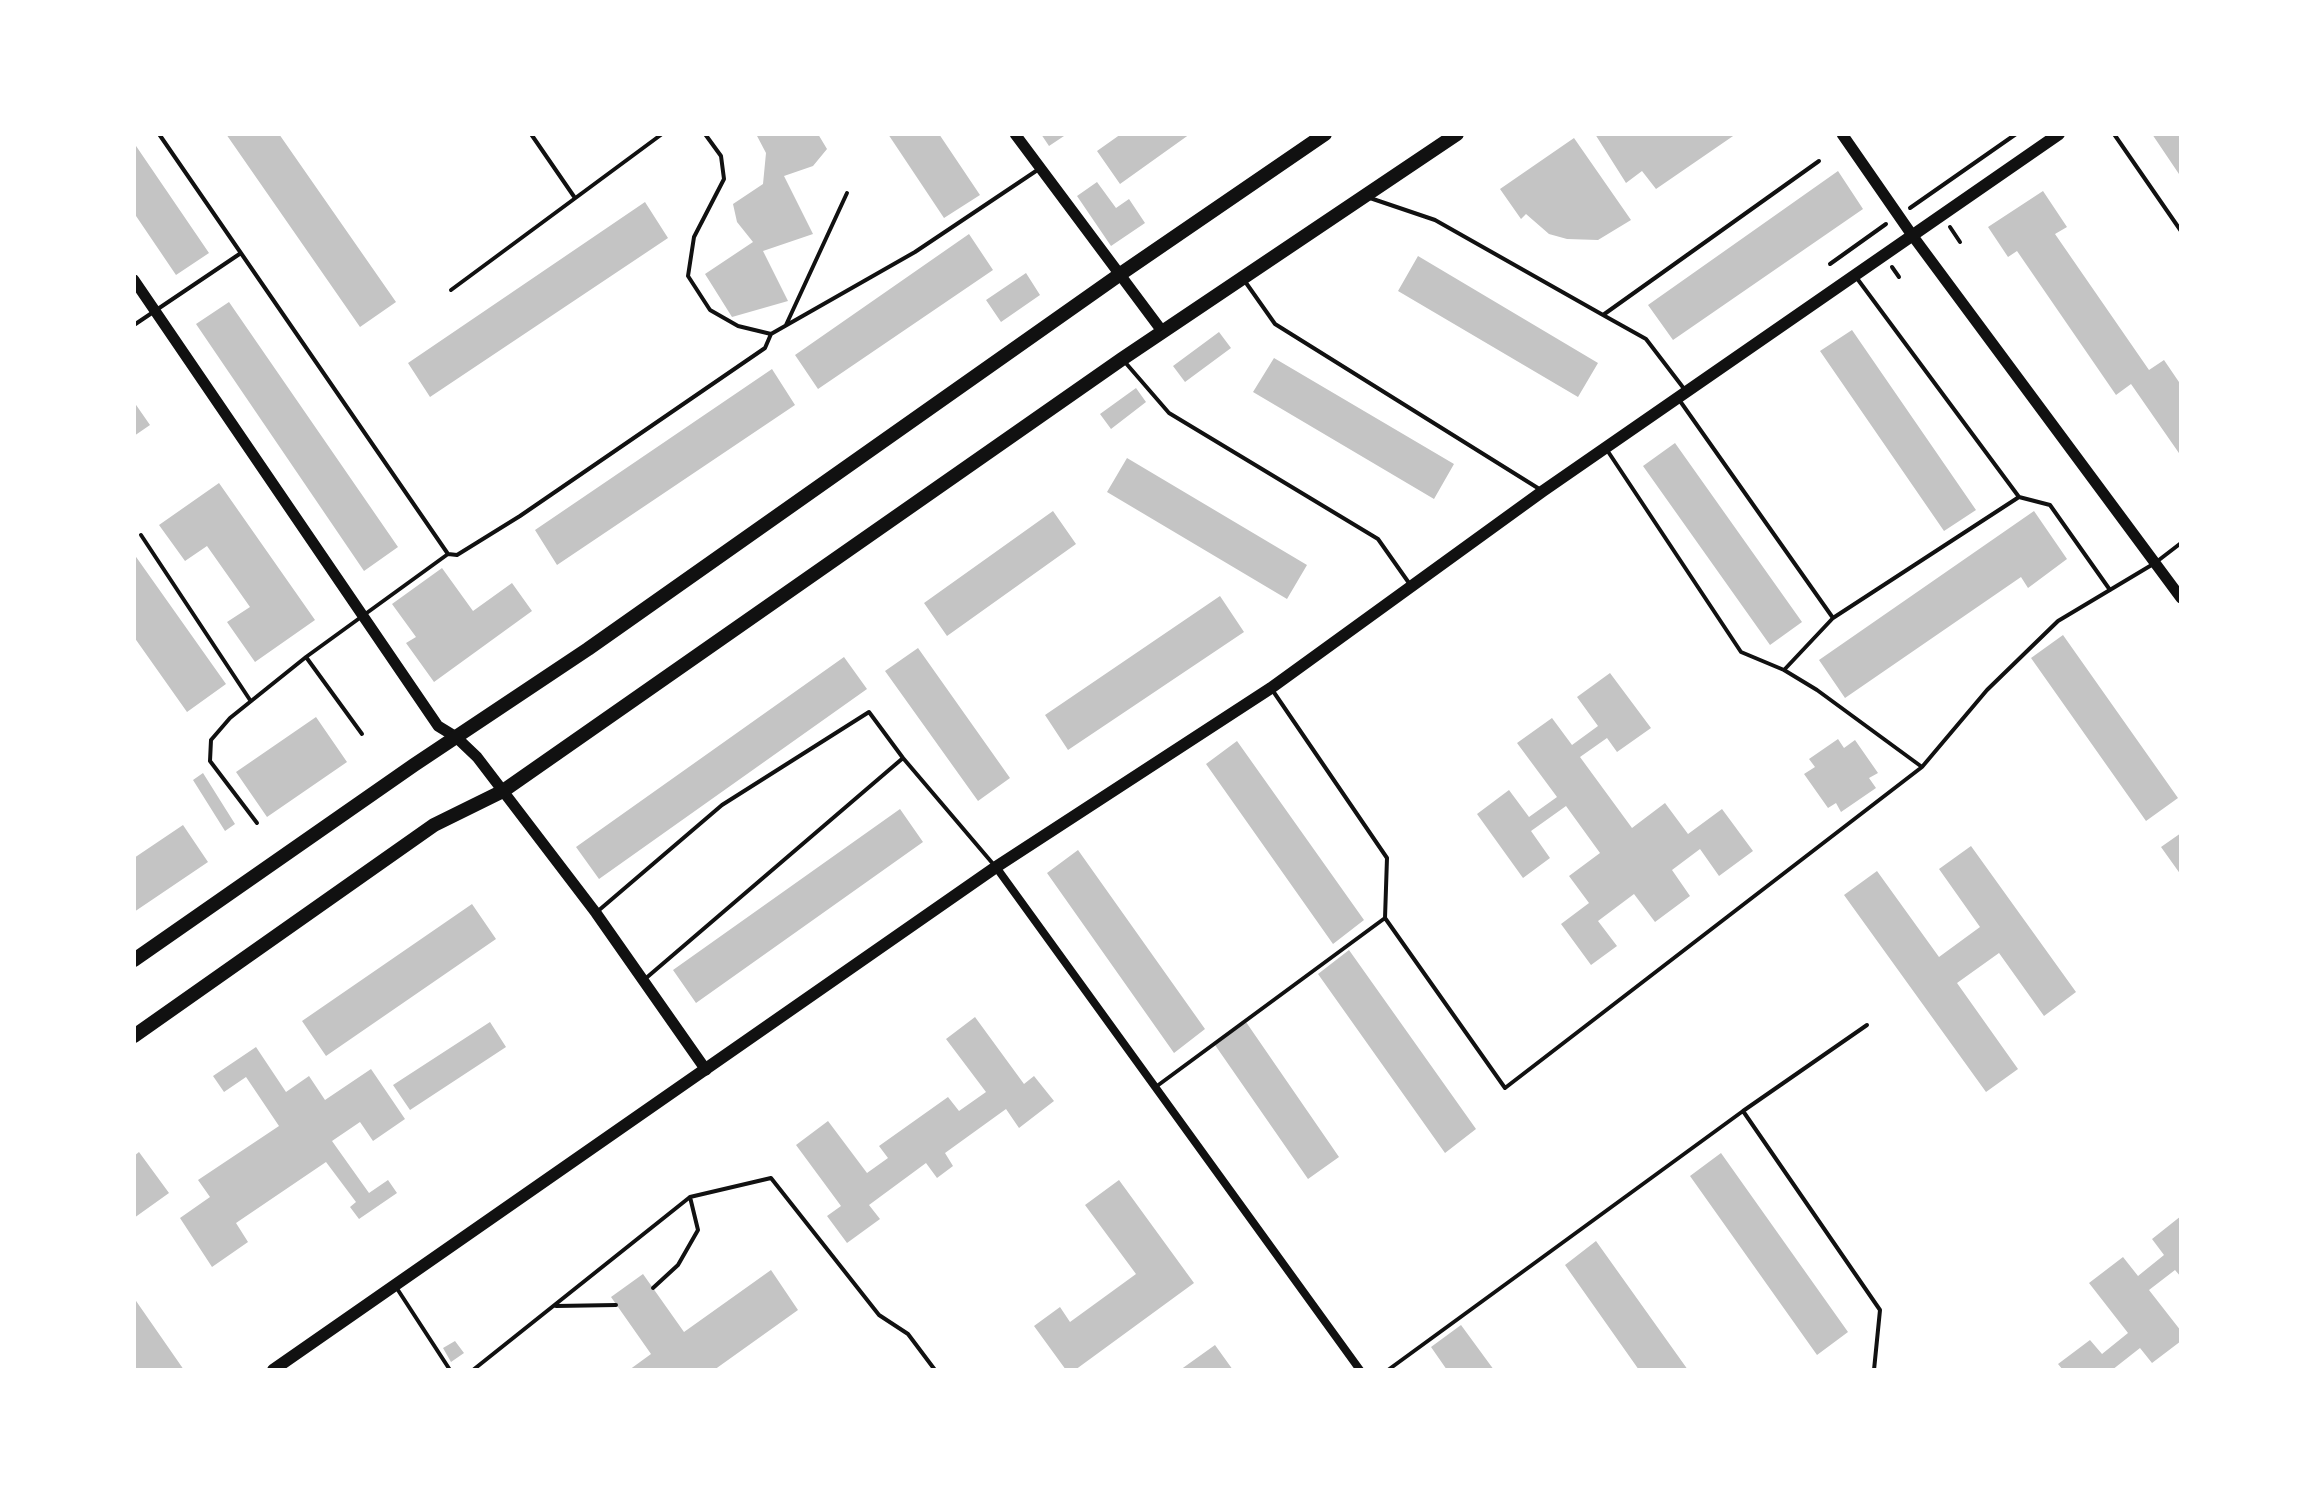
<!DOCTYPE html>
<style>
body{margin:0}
#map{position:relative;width:2315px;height:1504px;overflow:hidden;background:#fff;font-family:"Source Sans 3",sans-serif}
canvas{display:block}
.frame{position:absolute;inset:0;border:136px solid #fff;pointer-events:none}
</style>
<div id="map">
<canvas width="2315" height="1504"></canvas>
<div class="frame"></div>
</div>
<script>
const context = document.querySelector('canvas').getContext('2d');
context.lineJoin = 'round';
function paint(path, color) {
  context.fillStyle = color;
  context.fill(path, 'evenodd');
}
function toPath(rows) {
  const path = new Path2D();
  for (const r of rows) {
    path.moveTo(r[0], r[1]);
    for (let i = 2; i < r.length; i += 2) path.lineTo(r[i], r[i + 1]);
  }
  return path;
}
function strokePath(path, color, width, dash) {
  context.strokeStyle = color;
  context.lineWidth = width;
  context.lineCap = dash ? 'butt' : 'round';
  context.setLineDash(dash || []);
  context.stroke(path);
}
paint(toPath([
 [226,134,279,134,396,302,360,327],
 [756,134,818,134,827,149,813,166,784,176,813,234,763,251,788,301,732,317,705,274,753,242,737,222,733,204,763,184,766,153],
 [888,134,939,134,980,195,944,218],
 [1041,134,1067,134,1049,146],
 [1121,134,1190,134,1120,184,1097,151],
 [1595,134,1736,134,1656,189,1642,171,1626,183],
 [2152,134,2181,134,2181,177],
 [1574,138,1631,220,1598,240,1567,239,1549,234,1526,214,1521,219,1500,189],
 [134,143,209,253,176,275,134,213],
 [1838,171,1863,209,1673,340,1648,305],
 [1097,182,1116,208,1129,199,1145,223,1111,246,1077,196],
 [2043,191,2067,227,2055,234,2149,370,2164,360,2181,385,2181,456,2131,384,2116,395,2017,251,2008,257,1988,227],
 [645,202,668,238,430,397,408,363],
 [969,234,993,270,818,389,795,355],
 [1418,256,1598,363,1578,397,1398,291],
 [1026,273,1040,295,1001,322,986,300],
 [229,302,398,547,364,571,196,324],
 [1852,330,1976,510,1944,531,1820,351],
 [1219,332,1231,348,1185,382,1173,366],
 [1274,358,1454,464,1434,499,1253,392],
 [772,369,795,405,557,565,535,530],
 [1136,388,1146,402,1111,429,1100,414],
 [134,402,150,425,134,436],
 [1675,443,1802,622,1770,645,1643,466],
 [1127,458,1307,565,1287,599,1107,492],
 [219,483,315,620,255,662,227,622,250,607,207,546,185,561,159,525],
 [1053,511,1076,544,947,636,924,603],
 [2034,511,2067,559,2028,588,2021,577,1845,698,1819,660],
 [134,554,226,684,187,712,134,637],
 [442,568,473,611,512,583,532,611,434,682,406,643,416,637,392,604],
 [1220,596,1244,632,1068,750,1045,715],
 [2063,635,2178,798,2146,821,2031,658],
 [918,648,1010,778,978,801,885,671],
 [844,657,867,689,599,879,576,847],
 [1610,673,1651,728,1617,752,1607,738,1580,757,1632,828,1665,803,1688,834,1722,809,1753,851,1719,876,1700,849,1672,870,1690,896,1655,922,1634,894,1598,921,1617,946,1591,965,1561,924,1589,903,1569,876,1600,853,1566,806,1531,831,1550,858,1523,878,1477,814,1509,790,1529,817,1557,797,1517,743,1552,718,1572,745,1598,726,1577,697],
 [316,717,347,762,267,817,236,772],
 [1838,739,1844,748,1855,740,1878,773,1869,778,1876,788,1841,812,1836,803,1828,808,1804,774,1815,767,1809,759],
 [1237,741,1364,920,1333,944,1206,764],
 [203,773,235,824,225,831,193,780],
 [900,809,923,842,696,1003,673,970],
 [183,825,208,862,134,912,134,858],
 [2181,833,2181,875,2161,847],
 [1971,846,2076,992,2044,1016,1999,953,1957,983,2018,1069,1986,1092,1844,895,1877,871,1939,957,1980,927,1939,869],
 [1078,850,1205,1029,1174,1053,1047,873],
 [472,904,496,939,326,1056,302,1021],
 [1349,950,1476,1129,1445,1153,1318,974],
 [975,1017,1024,1084,1034,1076,1054,1101,1019,1128,1006,1109,945,1153,953,1166,937,1178,926,1163,869,1205,880,1219,847,1243,827,1216,841,1206,796,1145,828,1121,867,1173,888,1158,879,1146,948,1097,959,1111,986,1092,946,1039],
 [490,1022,506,1047,410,1110,393,1085],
 [1246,1022,1339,1157,1308,1179,1215,1045],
 [256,1047,286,1092,309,1076,325,1100,371,1069,405,1119,373,1141,360,1122,332,1141,369,1193,388,1180,397,1193,359,1219,350,1207,356,1202,326,1162,236,1223,248,1242,212,1267,180,1218,210,1197,198,1180,279,1126,246,1077,224,1092,213,1076],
 [139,1152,169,1193,134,1218,134,1156],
 [1721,1153,1848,1332,1817,1355,1690,1176],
 [1119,1180,1194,1283,1075,1370,1066,1370,1034,1326,1060,1307,1070,1322,1136,1274,1085,1205],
 [2181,1216,2181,1277,2175,1270,2149,1290,2181,1331,2181,1341,2152,1363,2140,1348,2112,1370,2063,1370,2058,1364,2090,1340,2102,1354,2128,1333,2089,1283,2123,1257,2138,1276,2164,1255,2152,1239],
 [1596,1241,1688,1370,1639,1370,1565,1265],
 [771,1270,798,1310,714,1370,629,1370,651,1354,611,1297,643,1274,684,1332],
 [134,1298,184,1370,134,1370],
 [1461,1325,1494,1370,1447,1370,1431,1347],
 [455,1341,464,1353,451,1362,443,1348],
 [1215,1345,1233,1370,1180,1370]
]), '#c4c4c4');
strokePath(toPath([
 [1910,208,2016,134],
 [1950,227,1960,242],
 [1830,264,1886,224],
 [1892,267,1899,277]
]), '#111', 4);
strokePath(toPath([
 [159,134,448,554,306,657,362,734],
 [531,134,575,198],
 [705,134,721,156,724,179,694,237,688,276,710,310,738,326,771,334,915,252,1039,169],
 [2114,134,2181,231],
 [1370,198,1435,220,1603,315],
 [1856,277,2019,497],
 [1244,280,1275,324,1541,490],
 [451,290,662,134],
 [134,325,241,253],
 [786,325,847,193],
 [1124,361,1169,413,1378,539,1409,583],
 [1685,390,1646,339,1603,315,1819,161],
 [1680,401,1833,618],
 [141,535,250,700],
 [448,554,457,555,520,516,765,348,771,334],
 [1784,670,1833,618,2019,497,2050,505,2110,590],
 [1273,691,1387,858,1385,918,1505,1088,1922,767,1817,690,1784,670,1741,652,1607,450],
 [1922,767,1987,690,2058,621,2155,563,2181,543],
 [257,823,210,761,211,740,230,718,306,657],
 [598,911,722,805,869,712,903,758,994,865],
 [645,979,903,758],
 [1157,1086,1385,918],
 [1743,1111,1880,1310,1874,1370],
 [396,1287,450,1370],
 [653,1288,678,1265,698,1230,690,1197],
 [556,1306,616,1305],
 [473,1370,690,1197,771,1178,879,1315,908,1334,935,1370],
 [1388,1370,1743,1111,1867,1025]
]), '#111', 4);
strokePath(toPath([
 [996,867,1360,1370]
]), '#111', 8);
strokePath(toPath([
 [1015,134,1162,331],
 [1842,134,1912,235,2181,598],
 [134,280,438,726,456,737,477,757,596,913,706,1070]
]), '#111', 11);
strokePath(toPath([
 [273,1370,996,867,1271,688,1543,491,2059,134]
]), '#111', 12);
strokePath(toPath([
 [134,960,414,765,588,649,1119,275,1325,134],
 [134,1036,434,825,503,791,1122,359,1457,134]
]), '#111', 14);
</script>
